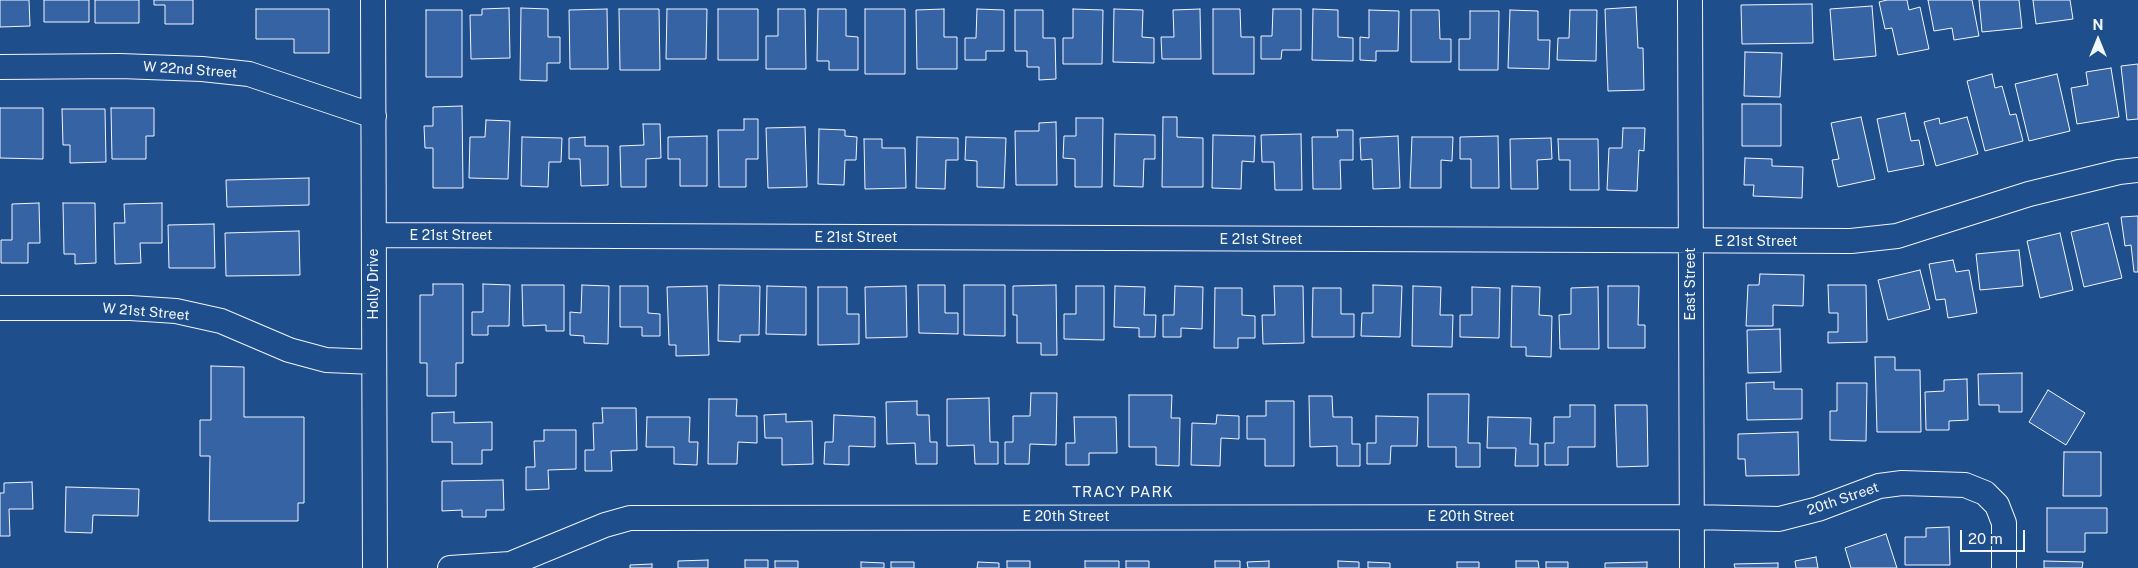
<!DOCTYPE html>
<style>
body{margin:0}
#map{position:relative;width:2138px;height:568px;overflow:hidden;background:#1f4e8c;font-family:"Public Sans",sans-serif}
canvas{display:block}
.north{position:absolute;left:2073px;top:15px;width:50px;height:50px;-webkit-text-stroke:4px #1f4e8c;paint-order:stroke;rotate:0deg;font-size:14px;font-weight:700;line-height:20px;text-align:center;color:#f2f6ff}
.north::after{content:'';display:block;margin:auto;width:18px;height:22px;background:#f2f6ff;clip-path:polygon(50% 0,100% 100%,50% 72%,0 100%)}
.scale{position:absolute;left:1960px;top:530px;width:65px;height:22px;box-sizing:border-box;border:2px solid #f2f6ff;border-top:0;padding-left:6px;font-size:15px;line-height:18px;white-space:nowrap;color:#f2f6ff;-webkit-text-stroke:4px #1f4e8c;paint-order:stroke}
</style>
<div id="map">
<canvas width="2138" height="568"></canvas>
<div class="north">N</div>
<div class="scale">20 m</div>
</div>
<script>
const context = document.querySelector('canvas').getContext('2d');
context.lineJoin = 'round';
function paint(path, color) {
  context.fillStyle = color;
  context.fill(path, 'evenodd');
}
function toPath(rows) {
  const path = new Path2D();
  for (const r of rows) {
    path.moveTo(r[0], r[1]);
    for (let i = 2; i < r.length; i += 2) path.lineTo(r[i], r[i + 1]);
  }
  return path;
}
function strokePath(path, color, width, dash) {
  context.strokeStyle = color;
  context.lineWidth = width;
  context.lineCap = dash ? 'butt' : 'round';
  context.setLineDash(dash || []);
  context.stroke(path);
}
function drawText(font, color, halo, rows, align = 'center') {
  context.font = font + ' "Public Sans",sans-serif';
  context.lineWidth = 4;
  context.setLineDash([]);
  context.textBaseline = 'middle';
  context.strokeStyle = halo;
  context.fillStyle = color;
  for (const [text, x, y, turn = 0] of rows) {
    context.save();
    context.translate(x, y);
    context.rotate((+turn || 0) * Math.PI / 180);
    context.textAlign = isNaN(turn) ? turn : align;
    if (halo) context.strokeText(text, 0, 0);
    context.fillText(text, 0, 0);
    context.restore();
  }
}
const building = toPath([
 [0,0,29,0,30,26,0,27,0,0],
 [44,0,89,0,89,22,44,22,44,0],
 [95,0,139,0,139,23,95,23,95,0],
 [154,0,193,0,193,24,165,24,165,5,154,5,154,0],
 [1887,0,1907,0,1909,10,1920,7,1929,49,1898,55,1892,28,1885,29,1879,2,1887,0],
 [1928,0,1972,0,1979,36,1954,40,1952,28,1934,31,1928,0],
 [1979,0,2019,0,2022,28,1982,32,1979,0],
 [2033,0,2070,0,2073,19,2036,24,2033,0],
 [1812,4,1813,43,1742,44,1741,5,1812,4],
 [1872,6,1876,56,1834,60,1830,9,1872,6],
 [1636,7,1638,48,1643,48,1644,90,1608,91,1605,9,1636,7],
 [509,8,510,58,471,59,470,15,482,15,482,9,509,8],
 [521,8,548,9,548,37,560,37,560,63,547,63,547,81,520,80,521,8],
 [256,9,329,9,329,53,294,53,294,39,256,39,256,9],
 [607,9,608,69,570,69,569,10,607,9],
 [619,9,659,9,660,70,620,70,619,9],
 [667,9,707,9,706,59,666,59,667,9],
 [718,9,758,9,758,60,718,60,718,9],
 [778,9,805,9,806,69,766,69,766,36,778,36,778,9],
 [818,9,846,9,846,36,858,37,858,70,829,70,829,61,817,61,818,9],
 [865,9,905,9,905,74,865,74,865,9],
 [944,9,944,37,957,37,957,69,917,69,916,10,944,9],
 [977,9,1004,10,1004,51,986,51,986,60,965,60,965,38,976,38,977,9],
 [1073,9,1103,10,1102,64,1063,64,1063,38,1073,38,1073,9],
 [1114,9,1143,10,1142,37,1154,38,1154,63,1113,62,1114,9],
 [1200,9,1201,59,1162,59,1161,37,1174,37,1173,10,1200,9],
 [1213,9,1240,9,1241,37,1254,37,1254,74,1213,74,1213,9],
 [1273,9,1301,9,1301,50,1282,50,1281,59,1261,59,1261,36,1272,36,1273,9],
 [1313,9,1338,10,1338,37,1353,38,1353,61,1312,60,1313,9],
 [426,10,462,10,462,77,426,77,426,10],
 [1015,10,1043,10,1043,38,1055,38,1056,79,1039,80,1039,67,1027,67,1027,51,1015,51,1015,10],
 [1369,10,1399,11,1398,51,1376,51,1376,61,1360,60,1360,37,1369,38,1369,10],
 [1411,10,1439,10,1440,39,1451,39,1451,62,1411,62,1411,10],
 [1510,10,1538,11,1538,40,1550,40,1549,69,1508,68,1510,10],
 [1570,10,1597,10,1596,61,1557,60,1558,38,1569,38,1570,10],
 [1470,11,1499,11,1498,70,1459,70,1459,39,1470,39,1470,11],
 [1745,52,1782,53,1780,97,1744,96,1745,52],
 [2138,64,2138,119,2127,120,2121,66,2138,64],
 [2111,68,2119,117,2077,124,2071,88,2088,85,2086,72,2111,68],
 [1992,74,1995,88,2002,86,2010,115,2016,114,2023,141,1985,151,1967,81,1992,74],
 [2057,74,2070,131,2029,141,2015,84,2057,74],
 [1742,104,1781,104,1781,146,1742,146,1742,104],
 [462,106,463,188,433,188,433,148,425,148,424,126,433,126,433,107,462,106],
 [0,108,43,108,43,159,0,158,0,108],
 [111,108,154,108,154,136,146,136,146,159,112,159,111,108],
 [62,109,105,109,106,162,70,163,70,145,63,145,62,109],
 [1905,113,1911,141,1919,140,1924,165,1888,172,1877,119,1905,113],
 [1163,117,1177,117,1177,137,1203,138,1203,187,1162,187,1163,117],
 [1861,117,1875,179,1838,187,1832,160,1839,159,1831,123,1861,117],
 [1967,117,1978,154,1936,166,1924,122,1939,118,1940,124,1967,117],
 [1076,118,1103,118,1102,187,1075,187,1075,159,1063,158,1064,136,1076,136,1076,118],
 [744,119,758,119,758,159,746,159,746,187,719,187,718,130,744,130,744,119],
 [486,120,510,121,508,179,469,178,470,137,485,137,486,120],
 [1056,122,1057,185,1016,185,1015,131,1039,131,1039,123,1056,122],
 [643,124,660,124,661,158,646,159,646,187,621,187,620,146,644,145,643,124],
 [805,127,807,187,768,188,766,128,805,127],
 [1623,128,1645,128,1644,151,1639,150,1637,191,1607,190,1609,148,1622,148,1623,128],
 [819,129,845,130,845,136,857,137,856,160,845,160,844,185,818,184,819,129],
 [1337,130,1353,130,1353,160,1340,160,1341,189,1313,189,1312,137,1338,137,1337,130],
 [1115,134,1155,135,1155,159,1144,159,1143,187,1114,186,1115,134],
 [1301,134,1302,190,1275,190,1274,162,1262,162,1261,135,1301,134],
 [1213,135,1255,136,1254,162,1242,161,1241,189,1212,188,1213,135],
 [707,136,707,186,680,186,680,159,668,159,668,137,707,136],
 [1398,136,1400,188,1373,189,1372,159,1361,160,1360,138,1398,136],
 [1498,136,1499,188,1471,188,1471,159,1460,159,1460,137,1498,136],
 [522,137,562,138,561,162,549,162,548,187,521,186,522,137],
 [585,137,585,146,608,146,608,185,581,186,580,159,569,159,569,138,585,137],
 [917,137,958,138,958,160,946,160,945,189,916,188,917,137],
 [966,137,1006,138,1004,188,977,187,977,161,965,160,966,137],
 [1412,137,1453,137,1452,161,1441,160,1441,188,1410,188,1412,137],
 [1551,138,1552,159,1537,160,1538,189,1511,189,1510,139,1551,138],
 [864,139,882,139,882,148,905,148,906,188,865,189,864,139],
 [1558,139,1598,139,1599,190,1570,190,1570,160,1559,160,1558,139],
 [1745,158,1772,159,1772,166,1803,167,1802,198,1753,196,1754,185,1744,185,1745,158],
 [309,178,309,205,227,207,226,180,309,178],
 [39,203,40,243,28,243,28,263,1,263,1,240,12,240,12,204,39,203],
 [63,203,95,203,96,263,75,264,75,254,64,254,63,203],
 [162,203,162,243,140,243,141,263,115,264,114,223,125,223,124,204,162,203],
 [2138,216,2138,272,2134,272,2131,245,2125,246,2121,217,2138,216],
 [2108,223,2122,278,2084,287,2071,232,2108,223],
 [214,224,215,268,169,268,168,225,214,224],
 [299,231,300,275,226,276,225,233,299,231],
 [2060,233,2073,290,2040,298,2027,241,2060,233],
 [2019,250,2023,286,1980,290,1976,254,2019,250],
 [1953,260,1956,272,1969,270,1977,313,1948,318,1945,299,1936,300,1929,264,1953,260],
 [1920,270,1930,309,1888,320,1878,280,1920,270],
 [1760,274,1804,275,1803,306,1773,305,1773,326,1746,326,1748,285,1759,285,1760,274],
 [433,284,463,284,463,363,456,363,456,396,427,396,427,363,420,363,420,295,433,295,433,284],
 [483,284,510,285,509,326,488,326,488,335,472,335,472,312,483,312,483,284],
 [522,285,564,285,564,331,546,331,546,325,523,326,522,285],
 [582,285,609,286,608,344,584,343,584,336,570,335,570,312,581,313,582,285],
 [719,285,760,286,759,335,740,335,740,342,718,341,719,285],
 [918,285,945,285,945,313,958,313,958,334,919,333,918,285],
 [964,285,1005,285,1005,336,964,335,964,285],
 [1056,285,1057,355,1041,355,1041,343,1017,343,1017,315,1013,315,1013,286,1056,285],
 [1373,285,1402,286,1400,337,1361,336,1362,313,1373,313,1373,285],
 [1828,285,1866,285,1867,342,1828,343,1828,332,1838,332,1838,313,1829,313,1828,285],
 [620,286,648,286,648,313,660,314,660,336,642,336,642,327,620,327,620,286],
 [707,286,709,355,676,356,676,345,669,345,667,287,707,286],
 [767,286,806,287,806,335,766,334,767,286],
 [906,286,907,337,866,338,865,287,906,286],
 [1076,286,1104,286,1104,340,1064,339,1064,314,1076,314,1076,286],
 [1115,286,1145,287,1144,315,1156,315,1155,337,1139,337,1139,328,1114,327,1115,286],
 [1175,286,1203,287,1202,329,1181,328,1181,337,1163,337,1163,315,1174,315,1175,286],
 [1274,286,1303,286,1304,343,1263,344,1262,315,1275,315,1274,286],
 [1413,286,1441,287,1440,315,1453,315,1452,347,1412,346,1413,286],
 [1512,286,1540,287,1539,315,1552,316,1551,357,1526,356,1526,347,1511,347,1512,286],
 [1608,286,1639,286,1638,325,1645,325,1645,348,1608,348,1608,286],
 [818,287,847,287,847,314,859,314,859,344,818,345,818,287],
 [1472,287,1500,288,1499,338,1460,337,1460,315,1472,315,1472,287],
 [1598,287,1599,349,1560,349,1559,315,1571,314,1571,288,1598,287],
 [1215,288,1242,288,1242,315,1255,316,1255,338,1238,338,1238,348,1214,348,1215,288],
 [1313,288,1341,288,1341,314,1354,314,1354,337,1312,337,1313,288],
 [1780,329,1781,372,1748,373,1747,330,1780,329],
 [1875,357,1895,357,1895,370,1920,370,1921,432,1877,432,1875,357],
 [211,366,244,367,244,417,304,417,304,503,298,503,298,521,209,521,210,456,200,456,200,420,211,420,211,366],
 [2022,373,2022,412,1999,412,1999,405,1979,405,1978,374,2022,373],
 [1967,379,1968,420,1949,421,1949,430,1926,430,1925,392,1944,391,1944,380,1967,379],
 [1774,382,1774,389,1802,389,1802,419,1747,420,1746,383,1774,382],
 [1837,383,1867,383,1866,441,1830,440,1830,411,1837,411,1837,383],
 [2048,390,2085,413,2066,445,2029,422,2048,390],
 [1031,393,1057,393,1056,445,1030,444,1029,464,1005,464,1005,442,1013,442,1013,416,1030,416,1031,393],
 [1428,394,1469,394,1468,443,1480,443,1480,467,1456,467,1456,447,1428,447,1428,394],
 [1129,395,1172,395,1171,418,1180,418,1179,466,1156,465,1156,447,1129,447,1129,395],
 [1309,396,1332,396,1333,417,1352,417,1352,444,1360,444,1360,466,1337,466,1337,446,1310,447,1309,396],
 [989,398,990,442,998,442,998,464,975,464,974,445,947,446,947,399,989,398],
 [709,399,737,399,736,416,757,416,757,443,738,442,737,464,708,464,709,399],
 [917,401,917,415,929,415,930,442,937,442,937,464,916,464,915,443,887,444,886,402,917,401],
 [1266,401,1294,401,1294,466,1265,466,1265,439,1247,439,1247,416,1266,416,1266,401],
 [1570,405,1595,405,1595,447,1568,447,1568,465,1545,465,1545,443,1554,443,1554,417,1570,417,1570,405],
 [1615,405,1647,405,1648,466,1617,467,1615,405],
 [602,408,636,408,637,450,611,451,612,471,585,471,585,450,594,450,593,423,603,423,602,408],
 [454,412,454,423,492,422,492,450,482,450,482,464,452,464,452,442,432,442,432,413,454,412],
 [786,414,786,422,812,421,813,464,782,465,782,438,765,438,764,415,786,414],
 [834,415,875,417,875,447,849,446,849,465,824,464,825,442,833,442,834,415],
 [1217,415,1239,416,1239,439,1221,438,1220,466,1191,465,1192,423,1216,424,1217,415],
 [1376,416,1418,417,1417,446,1391,446,1390,464,1367,464,1367,443,1376,443,1376,416],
 [647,417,690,417,689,442,698,442,697,465,674,464,674,447,646,447,647,417],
 [1074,417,1116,417,1117,453,1089,453,1089,465,1066,465,1066,443,1075,443,1074,417],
 [1488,417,1531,418,1530,444,1538,444,1538,466,1515,466,1516,448,1487,448,1488,417],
 [544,430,576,430,576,469,548,470,549,489,526,490,526,467,535,467,534,441,544,441,544,430],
 [1798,432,1799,475,1746,476,1745,459,1738,459,1738,434,1798,432],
 [2064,452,2101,452,2101,496,2063,496,2064,452],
 [503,480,504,510,486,510,486,517,462,517,462,510,442,511,442,481,503,480],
 [32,482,33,509,9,509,10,536,0,536,0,493,4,493,4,483,32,482],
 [66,487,139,489,138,516,93,515,92,533,65,532,66,487],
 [2047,508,2107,508,2107,533,2085,533,2085,552,2047,552,2047,508],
 [1949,527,1950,565,1905,565,1905,537,1926,537,1926,528,1949,527],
 [1886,534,1897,568,1851,568,1845,548,1886,534],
 [1816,557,1818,568,1796,568,1795,561,1816,557],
 [708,560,708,568,678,568,678,561,708,560],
 [745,560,768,560,768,568,745,568,745,560],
 [775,561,798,561,798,568,775,568,775,561],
 [1007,561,1030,561,1030,568,1007,568,1007,561],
 [1085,561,1119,561,1119,568,1085,568,1085,561],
 [1126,561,1149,561,1149,568,1126,568,1126,561],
 [1215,561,1240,561,1240,568,1215,568,1215,561],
 [1269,561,1269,568,1248,568,1247,562,1269,561],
 [1338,561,1359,562,1359,568,1338,568,1338,561],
 [1516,561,1538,561,1539,568,1516,568,1516,561],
 [2044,561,2083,562,2082,568,2044,568,2044,561],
 [861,562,884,563,884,568,861,568,861,562],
 [891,562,914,562,914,568,891,568,891,562],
 [978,562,999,563,999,568,977,568,978,562],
 [1368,562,1390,563,1390,568,1368,568,1368,562],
 [1457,562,1479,562,1479,568,1457,568,1457,562],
 [1546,562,1568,562,1568,568,1546,568,1546,562],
 [1647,562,1647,568,1605,568,1605,563,1647,562],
 [1778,563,1778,568,1735,568,1734,564,1778,563],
 [652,564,652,568,630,568,630,565,652,564]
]);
paint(building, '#3563a3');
strokePath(building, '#f2f6ff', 1);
const minor = toPath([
 [373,0,375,568],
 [1690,0,1692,568],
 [0,67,120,66,202,69,249,74,374,116],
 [374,235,1851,241,1897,236,2029,194,2119,172,2138,170],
 [0,308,130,308,176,311,221,321,289,350,326,360,374,362],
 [450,568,510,564,605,525,630,518,1692,517,1779,519,1818,509,1879,486,1902,483,1965,485,1985,493,1997,505,2004,523,2004,568]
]);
strokePath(minor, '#f2f6ff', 26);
strokePath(minor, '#1f4e8c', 24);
drawText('14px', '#f2f6ff', '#1f4e8c', [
 ["W 22nd Street",190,70,4],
 ["E 21st Street",451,236],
 ["E 21st Street",856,238],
 ["E 21st Street",1261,240],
 ["E 21st Street",1756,242],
 ["Holly Drive",374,284,-90],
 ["East Street",1691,284,-90],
 ["W 21st Street",146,312,5],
 ["20th Street",1843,499,-19],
 ["E 20th Street",1066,517],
 ["E 20th Street",1471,517]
]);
context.letterSpacing = '1px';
drawText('15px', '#f2f6ff', '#1f4e8c', [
 ["TRACY PARK",1123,492]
]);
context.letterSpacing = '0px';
</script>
